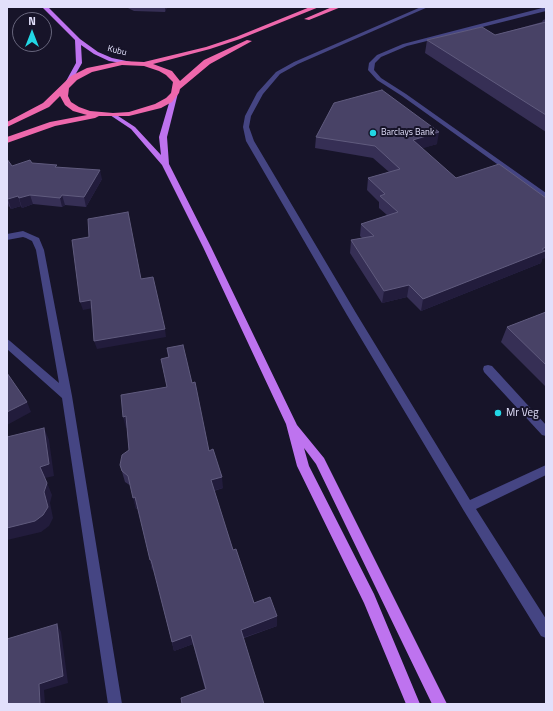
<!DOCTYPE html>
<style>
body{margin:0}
#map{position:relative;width:553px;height:711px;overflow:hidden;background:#171429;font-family:"Titillium Web",sans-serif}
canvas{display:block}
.frame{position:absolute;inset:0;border:8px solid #e2e0fb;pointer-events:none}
.north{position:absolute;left:12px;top:12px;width:40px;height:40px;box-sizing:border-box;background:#171429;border:1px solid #68667d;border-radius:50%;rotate:0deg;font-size:11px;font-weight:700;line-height:16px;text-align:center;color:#e2e0fb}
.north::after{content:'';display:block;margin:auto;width:14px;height:18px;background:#22d7e5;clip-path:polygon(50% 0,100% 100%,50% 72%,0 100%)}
</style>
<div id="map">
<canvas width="553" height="711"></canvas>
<div class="frame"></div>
<div class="north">N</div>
</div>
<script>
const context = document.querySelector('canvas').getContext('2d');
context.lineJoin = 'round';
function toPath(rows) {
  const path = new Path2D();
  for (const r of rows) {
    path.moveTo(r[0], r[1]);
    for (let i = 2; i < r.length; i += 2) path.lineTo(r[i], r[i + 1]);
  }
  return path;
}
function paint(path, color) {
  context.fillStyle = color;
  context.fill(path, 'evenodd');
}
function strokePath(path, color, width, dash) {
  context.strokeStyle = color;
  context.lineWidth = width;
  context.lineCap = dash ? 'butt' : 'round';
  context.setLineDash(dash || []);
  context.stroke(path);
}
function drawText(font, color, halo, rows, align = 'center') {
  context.font = font + ' "Titillium Web",sans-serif';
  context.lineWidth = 4;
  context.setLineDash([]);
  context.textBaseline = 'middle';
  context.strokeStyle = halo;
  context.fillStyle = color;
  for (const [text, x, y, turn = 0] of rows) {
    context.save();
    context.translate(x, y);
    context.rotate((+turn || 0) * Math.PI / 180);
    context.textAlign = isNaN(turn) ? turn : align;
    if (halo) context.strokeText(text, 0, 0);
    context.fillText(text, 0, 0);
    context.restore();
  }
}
paint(toPath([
 [421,7,428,7,298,64,280,74,263,94,251,116,249,127,254,141,356,313,470,500,546,465,546,475,476,509,546,619,546,638,541,636,464,511,347,315,246,141,243,127,245,116,257,93,276,72,294,62,421,7],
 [546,7,546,11,407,46,381,57,375,63,374,70,381,78,406,94,546,193,546,199,402,96,377,80,368,70,369,63,377,55,403,44,546,7],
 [23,231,39,238,44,250,72,396,122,704,108,704,62,398,7,349,7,339,10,341,59,383,36,250,32,241,26,238,23,237,7,240,7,234,23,231],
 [488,365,492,366,546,425,546,436,542,435,484,372,483,369,484,366,488,365]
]), '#454583');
paint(toPath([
 [42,7,48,7,80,39,98,52,112,58,136,63,133,65,109,61,94,54,81,45,82,63,70,84,66,84,65,83,76,63,75,40,42,7],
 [175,91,178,93,167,137,169,164,211,247,297,425,324,458,447,704,432,704,316,464,304,448,309,466,374,594,420,704,406,704,364,603,297,466,286,424,203,247,162,165,131,129,110,115,115,114,135,127,161,155,159,137,172,93,175,91]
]), '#be73ef');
paint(toPath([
 [310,7,319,7,240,39,210,49,153,64,172,71,180,81,204,60,247,40,252,41,210,64,180,89,179,93,172,102,161,108,129,116,99,116,95,118,55,126,7,143,7,137,50,122,87,115,73,111,65,105,60,96,49,107,7,127,7,122,43,103,71,76,87,68,122,61,144,62,206,47,236,37,310,7],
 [122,65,144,66,159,71,166,75,173,82,171,93,166,98,155,104,129,112,113,113,90,111,79,107,71,102,68,96,69,88,77,80,92,72,122,65],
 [332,7,341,7,309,20,304,19,332,7]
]), '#ee68ac');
paint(toPath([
 [126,7,167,7,165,12,134,11],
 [546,19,546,132,425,53,427,40,495,35,542,22,543,20],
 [316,137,437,144,422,148,542,259,541,263,421,311,407,297,382,303,350,253,351,240,362,238,360,236,361,224,387,215,379,208,379,202,367,190,368,178,389,172,373,158,315,148],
 [7,159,12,166,32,163,57,167,102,179,86,207,65,205,62,207,33,204,22,208,21,206,11,209,9,206,7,207],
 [546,312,546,387,501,342,507,327],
 [167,348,209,451,223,488,214,491,233,550,254,603,277,626,244,638,205,689,193,644,174,651,154,570,152,570,150,560,138,508,136,509,131,486,125,482,120,465,129,450,127,428,126,428,167,387,168,357]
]), '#362f55');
paint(toPath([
 [165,7,167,7,165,12],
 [439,132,437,144,411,152,413,140],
 [100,170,102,179,86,207,84,197],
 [30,195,33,204,22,208,19,198],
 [62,195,65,205,62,207,60,198],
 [18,196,21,206,11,209,8,199],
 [7,200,9,206,7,207],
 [546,247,546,258,542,259,541,263,421,311,423,299],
 [409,285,407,297,382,303,384,291],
 [91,300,93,308,83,310,80,302],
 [165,329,166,337,97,349,94,341],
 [27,402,31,412,7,425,7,412],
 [126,416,129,427,126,428,123,417],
 [44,428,49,440,54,476,45,478,52,495,50,503,53,518,49,526,41,532,7,540,7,528,40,467],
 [222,477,223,488,212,491,211,480],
 [135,497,138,508,136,509,133,498],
 [150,560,151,560,154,570,152,570],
 [277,616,277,626,242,638,241,630],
 [57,624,61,632,68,683,44,690,45,704,40,704,39,684],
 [191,635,193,644,174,651,172,642]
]), '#221c3c');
const building = toPath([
 [546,22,546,115,427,40,482,27,495,35,546,22],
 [382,90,439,132,413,140,456,178,499,164,546,198,546,247,542,249,545,251,423,299,409,285,384,291,351,240,374,236,361,224,398,212,380,196,385,194,368,178,400,169,375,146,316,137,334,103,382,90],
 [7,159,12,166,30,160,32,163,57,165,55,167,100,170,84,197,62,195,60,198,30,195,19,198,18,196,8,199,7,198,7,159],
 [128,212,141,279,153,277,165,329,94,341,91,300,80,302,72,240,89,237,88,219,128,212],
 [546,312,546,365,507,327,546,312],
 [183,345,192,383,195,382,209,451,213,449,222,477,211,480,233,550,236,549,254,603,270,597,277,616,241,630,264,704,182,704,181,698,206,689,191,635,172,642,151,560,150,560,135,497,133,498,128,476,122,471,120,465,122,455,129,450,126,416,123,417,121,395,167,387,161,359,169,357,167,348,183,345],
 [7,373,27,402,7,412,7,373],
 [44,428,49,464,40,467,47,483,44,492,48,507,43,515,35,521,7,528,7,437,44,428],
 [57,624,63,676,39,684,40,704,7,704,7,639,57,624]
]);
paint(building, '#484266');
strokePath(building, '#605b7e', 1);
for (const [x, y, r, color] of [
 [373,133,4,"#22d7e5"],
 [498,413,4,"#22d7e5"]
]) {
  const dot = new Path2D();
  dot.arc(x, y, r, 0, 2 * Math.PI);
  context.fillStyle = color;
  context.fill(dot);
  strokePath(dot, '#171429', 1.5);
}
drawText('9px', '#e2e0fb', '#171429', [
 ["Kubu",117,51,14]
]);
drawText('9px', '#e2e0fb', '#171429', [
 ["Barclays Bank",381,133]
], 'left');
drawText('11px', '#e2e0fb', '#171429', [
 ["Mr Veg",506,413]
], 'left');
</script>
